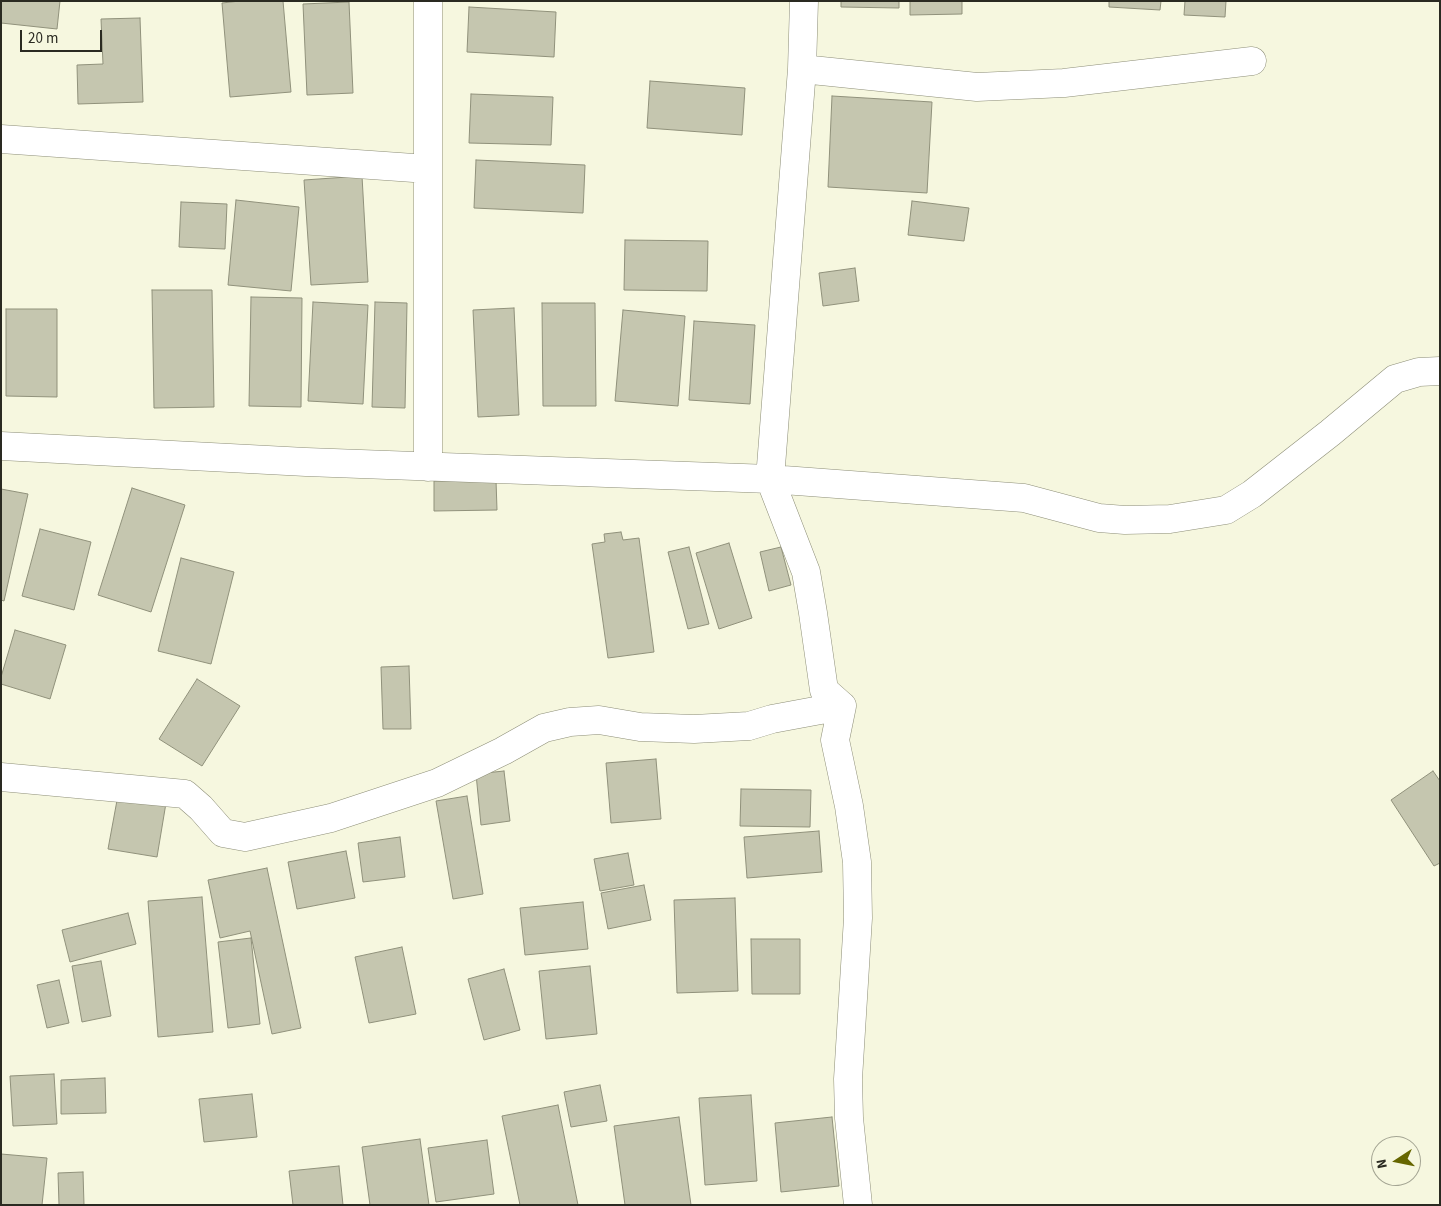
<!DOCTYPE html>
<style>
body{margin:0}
#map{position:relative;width:1441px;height:1206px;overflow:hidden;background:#f6f7df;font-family:"Source Sans 3",sans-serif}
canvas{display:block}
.frame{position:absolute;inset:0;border:2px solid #2a2a21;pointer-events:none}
.north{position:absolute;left:1371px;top:1136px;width:50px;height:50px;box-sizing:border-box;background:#f6f7df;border:1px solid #a4a593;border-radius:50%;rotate:259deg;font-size:14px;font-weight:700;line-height:20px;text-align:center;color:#2a2a21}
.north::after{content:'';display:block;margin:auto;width:18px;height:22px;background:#660;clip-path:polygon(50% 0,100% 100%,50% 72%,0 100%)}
.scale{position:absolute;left:20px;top:30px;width:82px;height:22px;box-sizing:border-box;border:2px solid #2a2a21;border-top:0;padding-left:6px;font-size:15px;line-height:18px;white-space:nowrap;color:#2a2a21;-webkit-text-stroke:4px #f6f7df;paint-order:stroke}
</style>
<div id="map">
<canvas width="1441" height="1206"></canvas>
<div class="frame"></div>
<div class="north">N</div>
<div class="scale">20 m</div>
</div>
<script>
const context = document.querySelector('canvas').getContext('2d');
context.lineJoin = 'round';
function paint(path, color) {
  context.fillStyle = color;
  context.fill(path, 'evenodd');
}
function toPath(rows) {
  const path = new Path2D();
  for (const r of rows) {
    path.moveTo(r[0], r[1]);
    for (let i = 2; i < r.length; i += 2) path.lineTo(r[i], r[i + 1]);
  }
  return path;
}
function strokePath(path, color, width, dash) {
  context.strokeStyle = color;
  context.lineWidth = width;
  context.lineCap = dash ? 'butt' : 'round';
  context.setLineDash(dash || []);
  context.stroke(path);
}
const building = toPath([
 [1,1,60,1,57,29,1,23,1,1],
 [240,1,283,1,291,92,230,97,222,3,240,1],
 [841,1,899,1,899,8,841,7,841,1],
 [910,1,962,1,962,14,910,15,910,1],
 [1109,1,1161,1,1160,10,1109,7,1109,1],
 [1185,1,1226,1,1225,17,1184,15,1185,1],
 [349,2,353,93,307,95,303,4,349,2],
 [469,7,556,12,554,57,467,52,469,7],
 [140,18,143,102,78,104,77,65,103,64,101,19,140,18],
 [650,81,745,88,742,135,647,128,650,81],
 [471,94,553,97,551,145,469,143,471,94],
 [832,96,932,102,927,193,828,187,832,96],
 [476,160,585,165,583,213,474,208,476,160],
 [362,176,368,282,311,285,304,180,362,176],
 [236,200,299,207,291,291,228,285,236,200],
 [912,201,969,208,964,241,908,235,912,201],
 [181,202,227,204,225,249,179,247,181,202],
 [625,240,708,241,707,291,624,290,625,240],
 [855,268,859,301,823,306,819,273,855,268],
 [152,290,212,290,214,407,154,408,152,290],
 [251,297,302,298,301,407,249,406,251,297],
 [313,302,368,305,363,404,308,401,313,302],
 [375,302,407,303,405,408,372,407,375,302],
 [542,303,595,303,596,406,543,406,542,303],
 [514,308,519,415,478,417,473,310,514,308],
 [6,309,57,309,57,397,6,396,6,309],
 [623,310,685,316,678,406,615,401,623,310],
 [694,321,755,325,750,404,689,400,694,321],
 [496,480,497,510,434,511,434,481,496,480],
 [132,488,185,505,151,612,98,595,132,488],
 [1,489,28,494,4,601,1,600,1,489],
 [40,529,91,542,74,610,22,596,40,529],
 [621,532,623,540,639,538,654,652,608,658,592,544,605,542,604,534,621,532],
 [729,543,752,618,719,629,696,553,729,543],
 [689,547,709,624,688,629,668,552,689,547],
 [781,547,791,585,769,591,760,552,781,547],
 [181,558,234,572,211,664,158,651,181,558],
 [15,630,66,645,50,699,1,684,1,677,15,630],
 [409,666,411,729,383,729,381,667,409,666],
 [197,679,240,706,202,766,159,739,197,679],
 [656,759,661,819,611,823,606,763,656,759],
 [504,771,510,821,481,825,476,774,504,771],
 [1433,771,1440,781,1440,863,1434,866,1391,800,1433,771],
 [741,789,811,790,810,827,740,826,741,789],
 [118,795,166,803,157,857,108,849,118,795],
 [467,796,483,894,453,899,436,801,467,796],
 [819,831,822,872,747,878,744,837,819,831],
 [400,837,405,877,363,882,358,843,400,837],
 [346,851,355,898,297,909,288,862,346,851],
 [628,853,634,885,600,891,594,859,628,853],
 [267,868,301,1028,272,1034,250,931,220,938,208,880,267,868],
 [644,885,651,920,608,929,601,893,644,885],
 [202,897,213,1032,158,1037,148,901,202,897],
 [735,898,738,991,677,993,674,900,735,898],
 [583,902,588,949,525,955,520,908,583,902],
 [128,913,136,944,70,962,62,930,128,913],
 [251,938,260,1024,228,1028,218,942,251,938],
 [751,939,800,939,800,994,752,994,751,939],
 [402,947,416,1014,369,1023,355,957,402,947],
 [101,961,111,1016,82,1022,72,966,101,961],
 [590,966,597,1034,546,1039,539,971,590,966],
 [504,969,520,1030,484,1040,468,979,504,969],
 [59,980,69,1023,47,1028,37,985,59,980],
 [54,1074,57,1124,13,1126,10,1076,54,1074],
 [105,1078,106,1113,61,1114,61,1080,105,1078],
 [600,1085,607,1121,571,1127,564,1092,600,1085],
 [252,1094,257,1137,204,1142,199,1099,252,1094],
 [751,1095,757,1181,705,1185,699,1098,751,1095],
 [558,1105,578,1205,520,1205,502,1116,558,1105],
 [679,1117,691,1205,625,1205,614,1126,679,1117],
 [832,1117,839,1186,781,1192,775,1123,832,1117],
 [420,1139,429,1205,370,1205,362,1147,420,1139],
 [487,1140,494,1194,436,1202,428,1148,487,1140],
 [1,1154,47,1158,42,1205,1,1205,1,1154],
 [339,1166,343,1205,293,1205,289,1171,339,1166],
 [83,1172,84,1205,59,1205,58,1173,83,1172]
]);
paint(building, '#c5c6af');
strokePath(building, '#90917b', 1);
const minor = toPath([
 [804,1,802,69,770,479,806,572,813,613,824,690,842,706,835,740,849,806,857,862,858,918,848,1079,849,1118,858,1205],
 [802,69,977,87,1064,83,1252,61],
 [1,139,428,169],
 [1,446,306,462,770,479,1024,498,1099,518,1125,520,1170,519,1226,510,1252,494,1330,433,1395,379,1419,372,1440,371],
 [428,467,428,1],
 [1,777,185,794,201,808,223,833,245,837,331,818,437,783,503,751,544,728,570,722,599,720,640,727,694,729,749,726,772,719,842,706]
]);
strokePath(minor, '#8d8e78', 29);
strokePath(minor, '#fff', 28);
</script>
